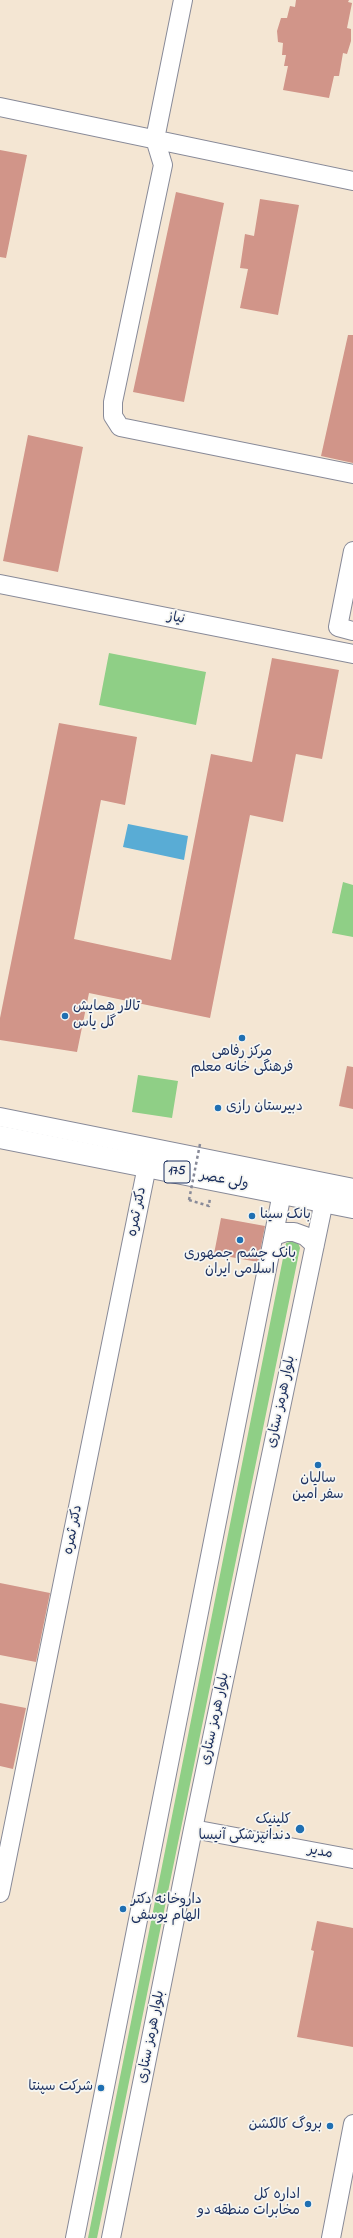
<!DOCTYPE html>
<meta charset="utf-8">
<style>
body{margin:0}
canvas{display:block;background:#f4e6d3}
</style>
<canvas width="353" height="2238"></canvas>
<script>
const context = document.querySelector('canvas').getContext('2d');
context.lineJoin = 'round';
function paint(path, color) {
  context.fillStyle = color;
  context.fill(path, 'evenodd');
}
function toPath(rows) {
  const path = new Path2D();
  for (const r of rows) {
    path.moveTo(r[0], r[1]);
    for (let i = 2; i < r.length; i += 2) path.lineTo(r[i], r[i + 1]);
  }
  return path;
}
function strokePath(path, color, width, dash) {
  context.strokeStyle = color;
  context.lineWidth = width;
  context.lineCap = dash ? 'butt' : 'round';
  context.setLineDash(dash || []);
  context.stroke(path);
}
function drawText(font, color, halo, rows, align = 'center') {
  context.font = font + ' "Indie Flower","Playpen Sans Arabic",sans-serif';
  context.lineWidth = 3.5;
  context.setLineDash([]);
  context.textBaseline = 'middle';
  context.strokeStyle = halo;
  context.fillStyle = color;
  for (const [text, x, y, turn = 0] of rows) {
    context.save();
    context.translate(x, y);
    context.rotate((+turn || 0) * Math.PI / 180);
    context.textAlign = isNaN(turn) ? turn : align;
    if (halo) context.strokeText(text, 0, 0);
    context.fillText(text, 0, 0);
    context.restore();
  }
}
paint(toPath([
 [109,653,206,672,196,725,99,705],
 [343,882,353,885,353,937,332,933],
 [138,1075,178,1081,172,1118,132,1112],
 [297,1240,300,1248,97,2238,88,2238,286,1243]
]), '#8fcf86');
paint(toPath([
 [128,824,188,836,184,860,123,847]
]), '#59acd5');
paint(toPath([
 [296,0,349,0,348,2,352,3,347,28,351,29,351,41,347,54,343,53,339,76,334,76,329,98,283,90,288,66,284,66,286,55,282,55,283,43,278,42,277,31,281,18,287,18,290,6,295,7],
 [0,150,27,155,6,258,0,257],
 [176,192,224,203,184,402,133,392],
 [260,199,299,205,278,315,240,308,248,269,240,268,245,234,254,236],
 [348,335,353,335,353,463,321,456],
 [28,435,83,447,58,572,3,561],
 [272,658,339,670,322,759,296,754,283,822,250,815,210,1018,89,993,77,1052,0,1040,0,1018,59,723,137,737,125,805,101,800,74,939,171,960,211,754,252,762],
 [347,1066,353,1067,353,1109,339,1106],
 [221,1218,265,1226,258,1262,214,1254],
 [0,1583,50,1593,36,1662,0,1655],
 [0,1703,26,1708,13,1769,0,1766],
 [317,1921,353,1928,353,2047,297,2037,314,1951,311,1950]
]), '#d19589');
const minor = toPath([
 [183,0,155,139,163,165,113,402,113,416,120,427,353,474],
 [0,107,353,181],
 [353,551,338,627,353,631],
 [0,584,353,654],
 [0,1117,353,1188],
 [274,1236,286,1232,294,1232,305,1236,315,1245],
 [193,1829,353,1859],
 [0,1893,147,1166],
 [75,2238,282,1193],
 [111,2238,193,1829,324,1201],
 [331,2238,353,2124]
]);
const major = toPath([
 [0,1137,353,1207]
]);
strokePath(minor, '#888a98', 20);
strokePath(major, '#888a98', 24);
strokePath(toPath([
 [189,1200,209,1206,210,1197]
]), '#888a98', 2.5, [3, 3]);
strokePath(minor, '#fff', 18);
strokePath(major, '#fff', 22);
strokePath(toPath([
 [189,1200,200,1144]
]), '#888a98', 2.5, [3, 3]);
for (const [x, y, r, color] of [
 [65,1016,4,"#1f6fb2"],
 [242,1038,4,"#1f6fb2"],
 [218,1108,4,"#1f6fb2"],
 [252,1216,4,"#1f6fb2"],
 [240,1240,4,"#1f6fb2"],
 [318,1465,4,"#1f6fb2"],
 [300,1829,5,"#1f6fb2"],
 [123,1909,4,"#1f6fb2"],
 [101,2088,4,"#1f6fb2"],
 [330,2126,4,"#1f6fb2"],
 [308,2204,4,"#1f6fb2"]
]) {
  const dot = new Path2D();
  dot.arc(x, y, r, 0, 2 * Math.PI);
  context.fillStyle = color;
  context.fill(dot);
  strokePath(dot, '#f6f6f2', 1.5);
}
for (const [x, y, w] of [
 [177,1172,26]
]) {
  const box = new Path2D();
  box.roundRect(x - w / 2, y - 11, w, 22, 3);
  context.fillStyle = '#f6f6f2';
  context.fill(box);
  strokePath(box, '#1b2f5e', 1);
}
drawText('bold 13px', '#1b2f5e', null, [
 ["175",177,1172]
]);
drawText('14px', '#1b2f5e', '#f6f6f2', [
 ["نیاز",176,619,11],
 ["ولی عصر",224,1181,11],
 ["دکتر ثمره",138,1212,-79],
 ["بلوار هرمز ستاری",282,1402,-78],
 ["دکتر ثمره",74,1530,-79],
 ["بلوار هرمز ستاری",216,1719,-78],
 ["مدیر",320,1853,11],
 ["بلوار هرمز ستاری",152,2037,-79]
]);
drawText('14px', '#1b2f5e', '#f6f6f2', [
 ["تالار همایش",73,1008],
 ["گل یاس",73,1024],
 ["مرکز رفاهی",242,1053,"center"],
 ["فرهنگی خانه معلم",242,1069,"center"],
 ["دبیرستان رازی",226,1108],
 ["بانک سینا",260,1216],
 ["بانک چشم جمهوری",240,1255,"center"],
 ["اسلامی ایران",240,1271,"center"],
 ["سالیان",318,1480,"center"],
 ["سفر امین",318,1496,"center"],
 ["کلینیک",291,1821,"right"],
 ["دندانپزشکی آنیسا",291,1837,"right"],
 ["داروخانه دکتر",131,1901],
 ["الهام یوسفی",131,1917],
 ["شرکت سپنتا",93,2088,"right"],
 ["بروگ کالکشن",322,2126,"right"],
 ["اداره کل",300,2196,"right"],
 ["مخابرات منطقه دو",300,2212,"right"]
], 'left');
</script>
